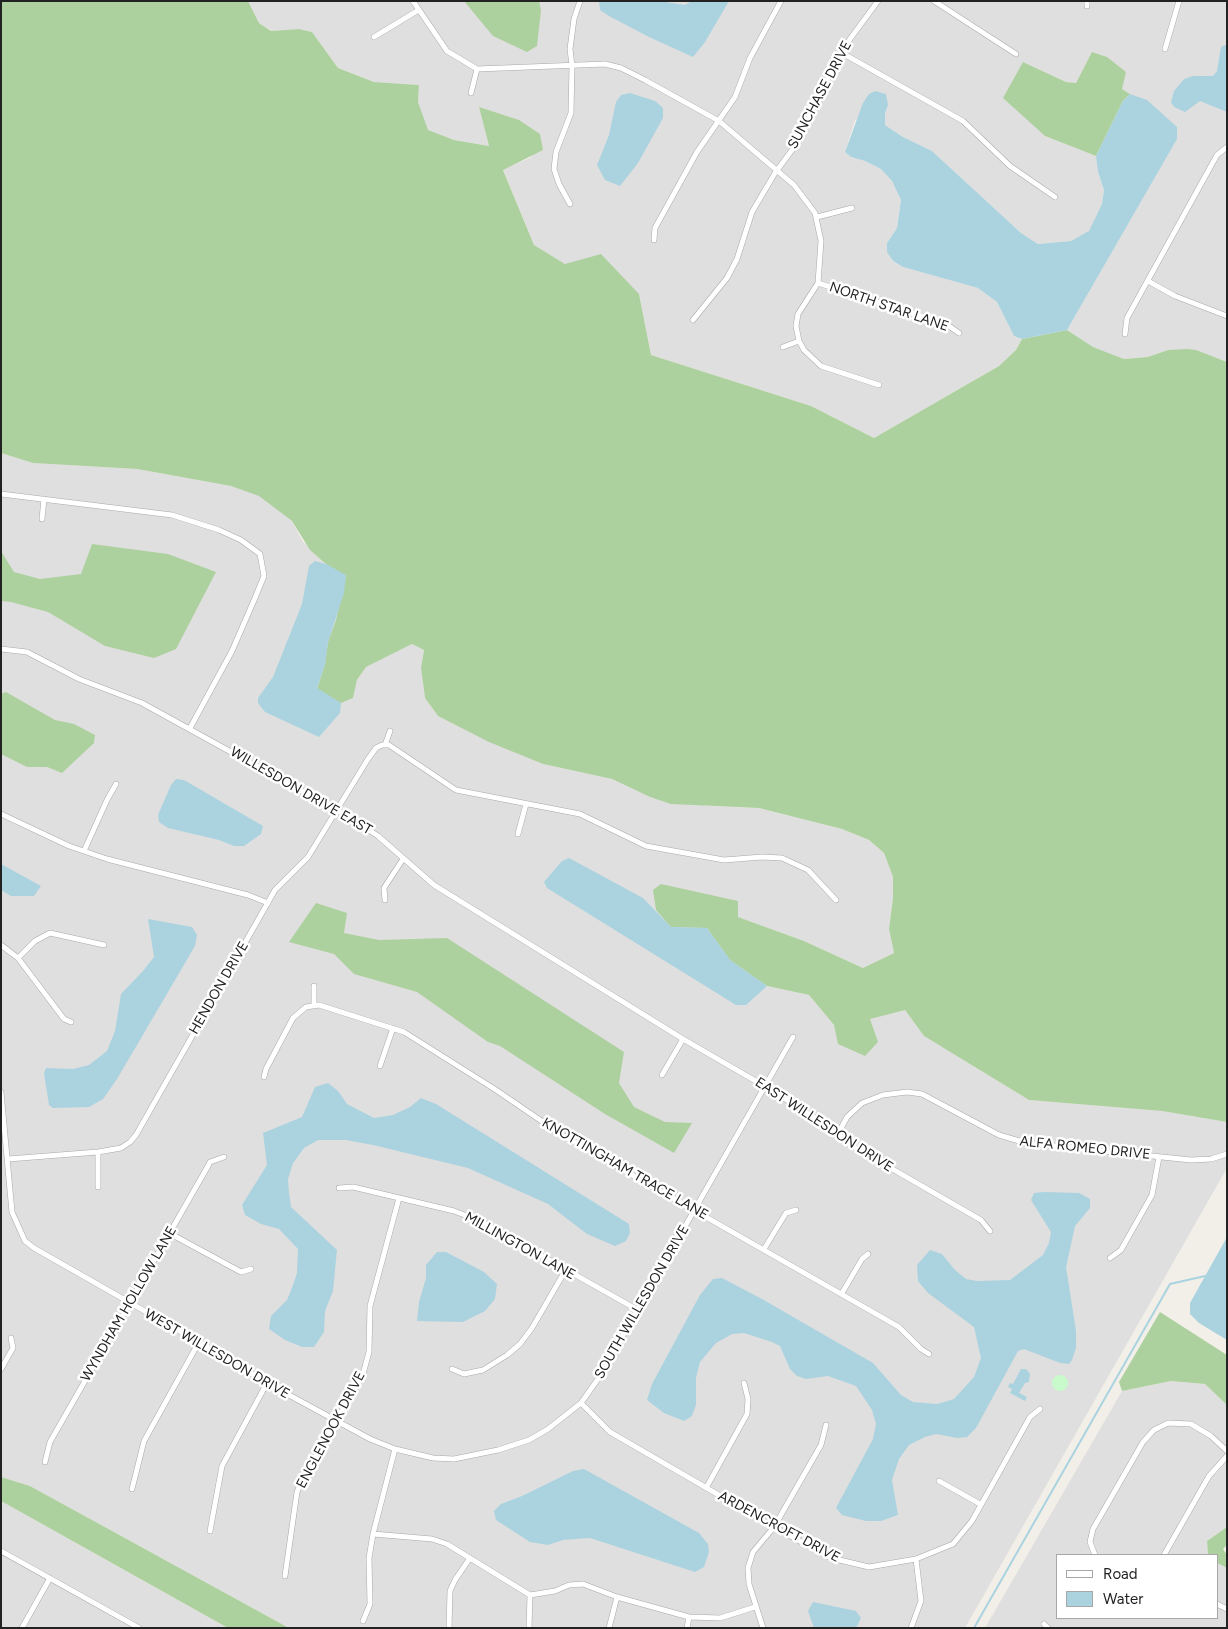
<!DOCTYPE html>
<style>
body{margin:0}
#map{position:relative;width:1228px;height:1629px;overflow:hidden;background:#f2efe9;font-family:Figtree,sans-serif}
canvas{display:block}
.frame{position:absolute;inset:0;border:2px solid #222;pointer-events:none}
.legend{position:absolute;left:1056px;top:1554px;width:162px;height:65px;box-sizing:border-box;background:#fff;border:1px solid #a7a7a7;margin:0;padding:6px 9px;list-style:none;font-size:15px;color:#222}
.legend li{display:flex;align-items:center;gap:10px;height:25px}
.legend b{width:25px;border:1px solid #a7a7a7}
</style>
<div id="map">
<canvas width="1228" height="1629"></canvas>
<div class="frame"></div>
<ul class="legend">
<li><b style="height:6px;background:#fff"></b>Road</li>
<li><b style="height:14px;background:#aad3df"></b>Water</li>
</ul>
</div>
<script>
const context = document.querySelector('canvas').getContext('2d');
context.lineJoin = 'round';
function paint(path, color) {
  context.fillStyle = color;
  context.fill(path, 'evenodd');
}
function toPath(rows) {
  const path = new Path2D();
  for (const r of rows) {
    if (r.length === 3) {
      path.moveTo(r[0] + r[2], r[1]);
      path.arc(r[0], r[1], r[2], 0, 2 * Math.PI);
      continue;
    }
    path.moveTo(r[0], r[1]);
    for (let i = 2; i < r.length; i += 2) path.lineTo(r[i], r[i + 1]);
  }
  return path;
}
function strokePath(path, color, width, dash) {
  context.strokeStyle = color;
  context.lineWidth = width;
  context.lineCap = dash ? 'butt' : 'round';
  context.setLineDash(dash || []);
  context.stroke(path);
}
function drawText(font, color, halo, rows, align = 'center') {
  context.font = font + ' Figtree,sans-serif';
  context.lineWidth = 5;
  context.setLineDash([]);
  context.textBaseline = 'middle';
  context.strokeStyle = halo;
  context.fillStyle = color;
  for (const [text, x, y, turn = 0] of rows) {
    context.save();
    context.translate(x, y);
    context.rotate((+turn || 0) * Math.PI / 180);
    context.textAlign = isNaN(turn) ? turn : align;
    if (halo) context.strokeText(text, 0, 0);
    context.fillText(text, 0, 0);
    context.restore();
  }
}
paint(toPath([
 [248,1,1227,1,1227,362,1217,358,1168,350,1148,357,1124,359,1093,347,1067,330,1177,138,1130,94,1122,89,1092,53,1076,83,1066,82,1023,62,1045,136,1096,156,1098,172,1104,190,1102,204,1089,232,1071,241,1038,244,1021,233,932,151,903,137,885,125,885,113,888,105,855,120,845,152,851,157,865,161,881,169,892,181,901,200,897,228,887,243,892,261,903,267,978,288,997,302,1014,336,1022,339,1016,350,999,366,874,438,811,406,651,355,639,294,565,264,534,245,503,169,532,157,479,107,489,146,454,140,427,130,418,102,419,85,374,82,338,68,312,32,299,29,272,31,259,23],
 [1,453,33,463,137,469,231,486,259,495,292,521,303,542,346,575,353,698,357,680,366,667,412,644,424,650,421,668,425,698,438,716,543,764,612,779,650,797,709,806,759,808,842,829,869,840,884,853,893,877,893,898,889,929,894,953,863,968,804,941,738,917,661,884,766,986,809,995,834,1025,905,1010,924,1036,1029,1100,1162,1111,1227,1122,1227,1168,965,1628,289,1628,30,1486,1,1477],
 [1171,1381,1205,1384,1227,1405,1227,1527,1207,1541,1208,1555,1057,1555,1057,1618,1217,1618,1217,1563,1227,1568,1227,1628,985,1628,1122,1391],
 [1,1501,106,1560,228,1628,1,1628]
]), '#e0dfdf');
paint(toPath([
 [1,1,248,1,259,23,271,31,299,29,312,32,338,68,374,82,419,85,418,102,428,130,454,140,489,146,479,107,519,120,540,134,543,150,503,170,534,245,565,264,601,254,639,294,651,355,811,406,874,438,999,366,1016,350,1022,339,1067,330,1093,347,1124,359,1148,357,1168,350,1187,349,1196,350,1227,362,1227,1122,1162,1111,1029,1100,924,1036,905,1010,870,1019,878,1042,865,1056,838,1044,834,1025,809,995,767,986,730,960,707,928,671,927,656,910,653,890,661,884,738,901,738,917,804,941,863,968,894,953,889,929,893,898,893,877,884,853,869,840,842,829,759,808,671,804,650,797,612,779,543,764,489,742,438,716,425,698,421,668,424,650,412,644,366,667,357,680,353,698,341,703,317,689,325,664,328,642,336,620,346,576,326,564,310,550,292,521,259,496,231,486,137,469,33,463,1,453],
 [464,1,539,1,541,10,537,46,527,52,493,36],
 [1092,52,1107,57,1126,72,1122,89,1130,94,1123,101,1096,156,1045,136,1003,98,1023,62,1066,82,1076,83],
 [92,544,168,554,216,572,176,649,154,658,105,646,48,612,11,602,1,601,1,551,14,572,40,579,81,574],
 [6,692,55,720,74,724,95,735,94,743,62,773,47,767,27,767,1,754,1,694],
 [316,903,347,913,344,933,379,940,447,938,624,1052,619,1083,634,1107,665,1122,692,1123,674,1153,605,1114,500,1046,488,1042,417,992,354,974,334,954,289,942],
 [1160,1312,1227,1355,1227,1405,1205,1384,1171,1381,1122,1391,1119,1382],
 [1,1477,30,1486,289,1628,228,1628,1,1501],
 [1227,1527,1227,1545,1223,1549,1227,1555,1227,1568,1217,1563,1217,1555,1208,1555,1207,1541]
]), '#add19e');
paint(toPath([
 [1060,1383,8]
]), '#c8facc');
paint(toPath([
 [599,1,658,1,685,5,692,1,729,1,705,42,693,57,649,37,609,16,600,10],
 [1227,44,1227,112,1200,101,1185,112,1174,107,1171,102,1174,91,1184,79,1193,76,1213,76,1217,71,1221,47],
 [875,91,886,94,888,105,885,113,885,125,903,137,932,151,1021,233,1038,244,1071,241,1089,231,1102,204,1104,190,1098,172,1096,156,1123,101,1130,94,1147,100,1177,127,1177,139,1067,330,1022,339,1014,336,997,302,978,288,903,267,893,261,887,252,887,243,897,228,901,200,892,181,881,169,865,161,851,157,845,152,863,103,869,94],
 [630,93,655,101,663,108,663,118,638,163,620,186,605,180,597,165,609,135,616,102,621,95],
 [315,561,326,564,346,575,344,593,328,642,325,664,317,688,341,703,340,713,319,737,265,712,258,703,258,698,273,677,302,604,309,566],
 [176,779,184,780,263,826,261,834,244,846,234,846,219,840,168,828,159,822,158,815,171,785],
 [569,858,643,898,671,927,707,928,730,960,767,986,746,1005,736,1005,547,888,544,882,562,861],
 [1,864,41,886,34,896,11,896,1,890],
 [148,919,192,927,197,935,195,946,117,1079,103,1099,89,1107,53,1108,49,1105,44,1073,46,1068,73,1069,89,1065,107,1051,115,1031,121,994,143,971,154,957],
 [328,1083,338,1091,347,1104,374,1118,393,1115,410,1107,421,1098,436,1104,629,1224,630,1233,626,1241,615,1246,587,1234,548,1204,468,1168,373,1145,346,1140,318,1140,304,1148,293,1163,288,1179,289,1193,291,1207,337,1250,333,1291,325,1311,324,1332,314,1347,302,1347,285,1340,269,1329,271,1316,287,1300,293,1285,297,1273,298,1249,279,1229,261,1224,245,1215,242,1205,267,1165,263,1133,302,1117,315,1087],
 [1044,1192,1079,1193,1090,1199,1090,1208,1075,1226,1066,1267,1076,1331,1076,1348,1072,1360,1069,1364,1060,1363,1024,1349,1018,1351,976,1428,967,1437,957,1438,936,1434,925,1437,909,1445,899,1459,892,1480,898,1515,881,1521,866,1521,842,1515,836,1508,873,1439,876,1424,872,1410,856,1386,828,1376,806,1379,797,1376,790,1369,780,1346,772,1342,744,1333,732,1334,716,1343,700,1362,696,1378,696,1405,692,1416,684,1421,664,1413,647,1400,652,1384,700,1295,713,1279,722,1278,762,1299,873,1363,901,1395,913,1402,937,1404,954,1399,974,1377,981,1358,974,1327,928,1293,918,1281,917,1265,930,1250,942,1254,955,1270,966,1279,977,1281,1010,1280,1043,1255,1049,1243,1051,1232,1031,1200,1034,1193],
 [1227,1237,1227,1340,1199,1323,1190,1314,1190,1303],
 [437,1252,446,1252,484,1272,497,1284,495,1299,485,1311,463,1322,417,1321,419,1302,426,1278,426,1265],
 [1021,1369,1026,1369,1030,1374,1029,1382,1025,1383,1019,1393,1027,1397,1025,1401,1010,1393,1012,1389,1008,1387,1010,1383,1013,1384],
 [584,1469,699,1533,708,1544,709,1552,704,1567,695,1572,590,1538,563,1540,548,1545,530,1542,496,1520,494,1511,501,1504,522,1496,573,1471],
 [813,1602,856,1611,861,1618,856,1628,814,1628,808,1611]
]), '#aad3df');
strokePath(toPath([
 [974,1628,1170,1284,1205,1276]
]), '#aad3df', 2);
const minor = toPath([
 [413,1,447,51,477,69,605,64,621,68,645,80,719,121,794,185,815,213,821,241,818,283,798,314,796,326,799,341,804,350,821,366,879,385],
 [934,1,1016,54],
 [1087,1,1087,6],
 [374,37,417,11],
 [1165,49,1179,1],
 [842,53,963,121,1010,166,1055,197],
 [471,93,477,69],
 [570,204,559,184,554,169,556,152,571,113,572,66,570,49,574,19,580,1],
 [817,217,852,208],
 [654,240,655,228,697,152,735,97,750,58,781,1],
 [1148,281,1175,296,1227,316],
 [818,283,946,324,959,333],
 [693,320,727,278,737,259,752,212,775,173,798,142,820,92,850,39,878,1],
 [1125,334,1127,318,1217,155,1227,147],
 [783,347,799,341],
 [1,494,172,515,219,530,241,540,260,554,264,576,255,598,232,651,190,728],
 [42,519,44,499],
 [1,649,27,652,79,679,142,703,349,817,378,836,434,885,683,1039,766,1087,834,1130,849,1144,981,1220,990,1231],
 [385,745,390,731],
 [1,814,69,846,107,859,248,895,268,903],
 [518,834,526,804],
 [84,851,107,800,116,784],
 [385,900,384,888,403,859],
 [1,945,18,958,64,1019,71,1022],
 [18,958,35,941,50,933,104,945],
 [314,986,314,1005],
 [380,1066,393,1028],
 [662,1075,683,1039],
 [264,1077,266,1069,293,1018,306,1007,319,1005,404,1032,496,1090,562,1135,899,1327,921,1349,929,1354],
 [1,1092,12,1212,25,1241,34,1248,199,1342,267,1383,370,1439,395,1449,433,1458,454,1459,498,1450,529,1440,548,1429,581,1403,598,1379,793,1037],
 [838,1134,847,1117,862,1103,883,1095,907,1092,922,1094,999,1135,1026,1143,1191,1160,1211,1159,1227,1154],
 [98,1152,98,1187],
 [8,1159,98,1152,121,1148,130,1142,136,1135,275,890,308,857,368,759,376,748,382,745,389,745,456,790,580,814,646,846,724,860,762,857,782,858,808,870,836,900],
 [339,1188,353,1187,454,1211,480,1221,636,1309],
 [169,1233,241,1272,251,1269],
 [764,1249,786,1213,796,1210],
 [1110,1258,1121,1250,1152,1195,1159,1157],
 [842,1293,862,1259,868,1254],
 [1,1369,13,1348,11,1338],
 [452,1369,464,1374,483,1370,507,1355,520,1344,532,1328,565,1271],
 [581,1403,610,1432,774,1527,831,1558,869,1567,916,1559,953,1544,972,1521,1030,1417,1040,1409],
 [45,1462,50,1442,208,1166,210,1162,224,1157],
 [939,1481,980,1504],
 [706,1488,747,1414,748,1399,744,1383],
 [132,1489,144,1441,199,1342],
 [210,1531,222,1466,267,1383],
 [373,1534,432,1539,447,1544,530,1595,555,1591,569,1585,583,1584,617,1597,689,1617,720,1618,755,1607],
 [1,1551,139,1628],
 [1095,1555,1090,1542,1093,1529,1143,1442,1154,1430,1168,1423,1191,1424,1211,1436,1227,1451],
 [1164,1555,1209,1476,1227,1456],
 [285,1576,297,1492,302,1480,363,1374,369,1352,370,1306,399,1198],
 [1217,1604,1227,1609],
 [363,1621,370,1604,369,1558,373,1534,395,1449],
 [1044,1624,1048,1628],
 [22,1628,50,1578],
 [449,1628,450,1591,455,1580,470,1558],
 [529,1628,530,1595],
 [609,1628,617,1597],
 [687,1628,689,1617],
 [763,1628,749,1584,748,1568,753,1552,774,1527,821,1445,826,1425],
 [911,1628,921,1601,916,1559]
]);
strokePath(minor, '#a9a9a9', 6);
strokePath(minor, '#fff', 5);
drawText('14px', '#222', '#fff', [
 ["SUNCHASE DRIVE",820,95,-62],
 ["NORTH STAR LANE",889,307,19],
 ["WILLESDON DRIVE EAST",301,791,30],
 ["HENDON DRIVE",219,988,-60],
 ["EAST WILLESDON DRIVE",824,1125,33],
 ["ALFA ROMEO DRIVE",1085,1148,6],
 ["KNOTTINGHAM TRACE LANE",625,1169,30],
 ["MILLINGTON LANE",520,1246,29],
 ["SOUTH WILLESDON DRIVE",642,1302,-60],
 ["WYNDHAM HOLLOW LANE",129,1304,-60],
 ["WEST WILLESDON DRIVE",217,1354,30],
 ["ENGLENOOK DRIVE",331,1430,-62],
 ["ARDENCROFT DRIVE",779,1527,28]
]);
</script>
